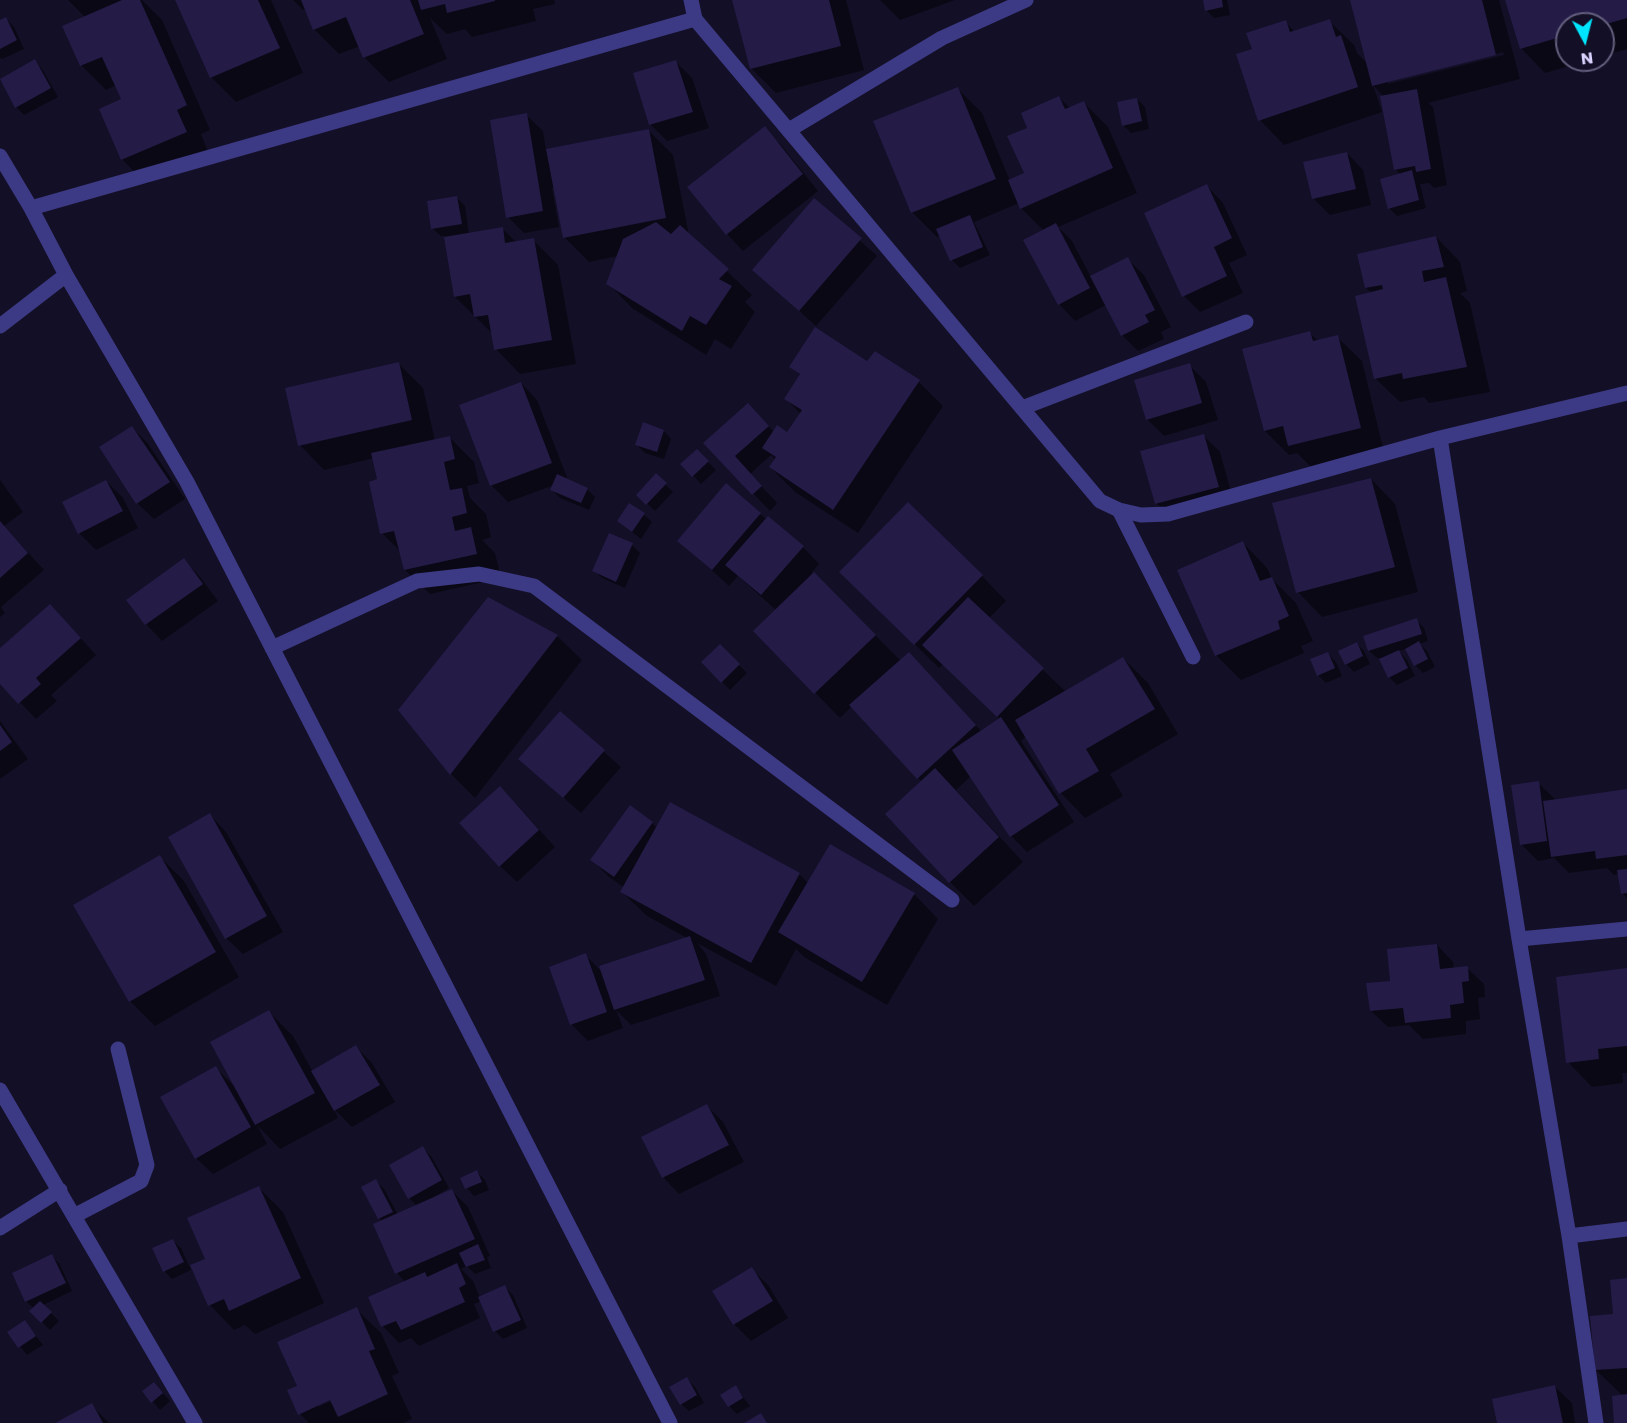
<!DOCTYPE html>
<style>
body{margin:0}
#map{position:relative;width:1627px;height:1423px;overflow:hidden;background:#130f26;font-family:Poppins,sans-serif}
canvas{display:block}
.north{position:absolute;left:1555px;top:12px;width:60px;height:60px;box-sizing:border-box;background:#130f26;border:2px solid #625e7d;border-radius:50%;rotate:173deg;font-size:16px;font-weight:700;line-height:24px;text-align:center;color:#d9d4ff}
.north::after{content:'';display:block;margin:auto;width:21px;height:27px;background:#00e5ff;clip-path:polygon(50% 0,100% 100%,50% 72%,0 100%)}
</style>
<div id="map">
<canvas width="1627" height="1423"></canvas>
<div class="north">N</div>
</div>
<script>
const context = document.querySelector('canvas').getContext('2d');
context.lineJoin = 'round';
function paint(path, color) {
  context.fillStyle = color;
  context.fill(path, 'evenodd');
}
function toPath(rows) {
  const path = new Path2D();
  for (const r of rows) {
    path.moveTo(r[0], r[1]);
    for (let i = 2; i < r.length; i += 2) path.lineTo(r[i], r[i + 1]);
  }
  return path;
}
function strokePath(path, color, width, dash) {
  context.strokeStyle = color;
  context.lineWidth = width;
  context.lineCap = dash ? 'butt' : 'round';
  context.setLineDash(dash || []);
  context.stroke(path);
}
paint(toPath([
 [68,0,142,0,162,20,210,130,201,134,210,157,146,184,122,159,123,100,116,85,106,90,81,65,86,18],
 [177,0,271,0,303,73,236,102,211,77],
 [293,0,554,0,555,4,533,9,536,21,472,37,465,29,447,34,430,18,447,59,389,82,364,57,360,46,339,54,314,29,306,9,303,10],
 [734,0,846,0,864,70,776,93,751,68],
 [880,0,955,0,900,20],
 [1204,0,1227,0,1230,15,1214,18,1207,11],
 [1351,0,1499,0,1520,79,1428,103,1433,107,1447,185,1434,188,1429,183,1420,184,1426,208,1397,216,1389,208,1401,175,1395,169,1384,97,1373,85,1382,112,1284,145,1260,120,1254,50,1285,22,1295,32,1329,21,1354,45,1357,53,1368,64],
 [1503,52,1504,55,1388,84,1388,81],
 [1507,0,1627,0,1627,49,1603,56,1603,24,1567,24,1567,60,1590,60,1545,73,1521,48],
 [6,19,14,27,24,49,2,59,0,57,0,21],
 [35,61,42,69,58,97,24,115,16,107],
 [676,62,692,78,709,128,667,141,651,125,635,74],
 [958,89,982,113,1010,181,1026,174,1029,128,1059,98,1070,108,1083,102,1108,127,1137,193,1058,227,1072,241,1091,277,1127,259,1144,275,1171,327,1161,332,1164,339,1138,351,1122,335,1106,305,1075,321,1059,304,1044,231,1021,208,1019,203,974,222,990,255,960,268,952,260,941,235,937,237,912,212],
 [1137,99,1145,107,1149,129,1131,133,1123,125],
 [526,115,543,131,546,151,649,131,673,155,689,235,752,295,745,302,755,312,731,349,715,339,706,355,632,308,608,283,618,256,589,262,564,237,555,187,552,188,559,227,524,233,508,217],
 [764,128,781,145,818,191,743,251,727,234],
 [1347,153,1363,170,1371,205,1330,215,1314,199],
 [1207,186,1223,203,1247,255,1229,263,1243,293,1200,312,1184,296],
 [457,198,465,206,469,234,502,228,517,243,533,240,558,265,576,364,520,374,496,349,493,334,455,297,445,236,441,236,433,229],
 [815,200,877,256,816,326,754,270],
 [1436,237,1460,262,1467,291,1460,293,1470,303,1490,392,1429,403,1424,397,1400,402,1375,378,1372,293,1366,288],
 [1310,333,1319,342,1337,337,1362,361,1384,452,1314,470,1297,453,1289,455,1265,431],
 [398,363,423,388,435,441,449,437,474,462,479,483,467,486,470,498,486,514,491,537,482,540,495,553,501,578,430,594,405,570,401,552,382,533,379,480,374,458,324,470,300,445],
 [868,363,919,382,943,406,858,533,795,492,770,467,776,460,771,455,750,474,777,503,770,511,705,443,748,405,774,432,788,434,801,414,786,399,801,376,791,366],
 [1189,365,1206,382,1218,420,1164,436,1147,419],
 [521,383,537,400,568,480,587,489,595,497,589,510,560,498,552,490,554,485,508,502,492,486,461,405],
 [132,427,148,444,185,499,154,519,137,503],
 [664,431,671,439,664,459,645,453,637,445],
 [1204,436,1220,452,1234,503,1173,520,1156,503],
 [697,451,716,470,701,484,683,464],
 [656,475,673,492,655,511,638,495],
 [1371,479,1395,504,1418,592,1322,617,1298,592],
 [0,480,23,512,4,526,44,570,1,607,5,613,0,617],
 [106,481,123,498,138,528,96,550,79,533],
 [760,514,803,547,819,564,812,572,901,661,909,654,982,732,1001,720,943,664,939,668,841,572,982,576,1006,601,989,618,1066,692,1123,658,1148,683,1178,734,1110,774,1123,796,1085,818,1061,793,1026,736,1021,741,1074,822,1027,852,1011,836,971,776,956,790,1023,862,974,906,950,882,922,782,852,706,840,718,755,631,776,610,738,576,729,586,679,540],
 [644,515,652,522,641,539,618,521],
 [1243,543,1267,568,1272,579,1296,603,1313,641,1301,646,1304,653,1241,680,1217,656,1179,571],
 [632,545,640,553,625,588,602,578,594,570],
 [184,560,200,577,218,601,162,641,146,624],
 [488,599,557,636,582,660,475,798,451,774,400,710],
 [1416,620,1424,628,1428,641,1420,644,1427,651,1435,667,1423,673,1415,665,1406,649,1399,651,1407,660,1415,676,1397,685,1389,677,1380,658,1377,658,1369,651],
 [66,622,96,655,51,695,57,701,36,719,0,681,0,650],
 [1356,643,1364,651,1370,664,1354,672,1346,664],
 [720,646,747,673,730,690,703,662],
 [1328,654,1336,662,1342,676,1326,683,1318,675],
 [560,713,621,767,581,813,520,759],
 [0,721,28,759,0,779],
 [1538,783,1555,799,1627,791,1627,898,1622,893,1619,874,1614,875,1607,868,1569,873,1554,858,1538,861,1521,844],
 [516,804,555,847,517,882,500,866],
 [670,804,799,874,809,884,914,894,938,919,887,1005,804,957,796,949,776,986,697,943,706,954,720,996,631,1025,616,1010,623,1028,588,1041,571,1024,585,955,603,973,687,938,647,916,622,892,625,888,609,877,592,860,652,823,657,828],
 [210,815,226,832,283,932,243,954,226,938],
 [160,857,184,881,239,977,155,1026,130,1001],
 [1437,945,1453,962,1454,969,1467,968,1484,984,1485,997,1478,998,1480,1019,1466,1021,1466,1034,1423,1039,1409,1025,1388,1027,1371,1011,1392,982],
 [1627,969,1627,1073,1622,1073,1623,1083,1592,1087,1568,1062],
 [269,1012,293,1036,313,1072,356,1047,372,1063,395,1102,352,1127,334,1109,338,1118,280,1149,257,1125,267,1144,213,1174,196,1158,216,1068,234,1086],
 [707,1106,723,1122,744,1162,679,1194,663,1177],
 [423,1148,431,1156,449,1188,435,1196,436,1198,452,1191,468,1207,490,1256,487,1257,491,1268,475,1274,467,1266,461,1269,473,1281,480,1298,505,1287,513,1295,527,1328,503,1339,495,1331,481,1301,474,1304,480,1318,419,1346,411,1338,399,1343,383,1326,406,1283,397,1273,375,1225,383,1222,379,1218,376,1181,384,1189,398,1215,417,1206,409,1198],
 [477,1172,485,1180,489,1190,474,1196,467,1188,462,1178],
 [259,1188,283,1212,324,1303,255,1334,245,1325,234,1330,210,1305,207,1260],
 [173,1241,181,1248,191,1270,172,1279,164,1271],
 [51,1256,59,1263,72,1291,43,1305,59,1321,50,1330,31,1311,34,1309,26,1301,14,1274],
 [751,1269,768,1285,788,1318,751,1341,734,1324,714,1291],
 [1627,1280,1627,1423,1616,1423,1623,1396,1596,1370],
 [356,1309,381,1333,399,1373,392,1376,412,1419,403,1423,309,1423,300,1414,299,1386],
 [336,1396,338,1398,318,1407,318,1404],
 [25,1322,43,1345,27,1355,9,1332],
 [687,1379,695,1387,704,1403,689,1411,681,1404],
 [735,1387,750,1406,737,1414,729,1406],
 [1555,1387,1572,1403,1575,1423,1498,1423],
 [144,1391,161,1391,170,1401,160,1410],
 [91,1405,109,1423,58,1423]
]), '#0007');
paint(toPath([
 [122,0,140,0,187,105,177,110,187,132,121,160,99,109,121,99,102,57,80,66,62,26],
 [175,0,258,0,280,48,210,78],
 [301,0,410,0,424,34,363,58,346,17,313,30],
 [418,0,495,0,495,1,447,13,445,4,421,10],
 [732,0,829,0,841,46,750,69],
 [1203,0,1222,0,1223,7,1205,11],
 [1350,0,1482,0,1496,55,1372,86],
 [1505,0,1627,0,1627,18,1603,25,1567,24,1567,35,1520,49],
 [6,17,17,40,0,49,0,20],
 [1330,19,1336,37,1341,35,1358,87,1258,121,1236,54,1252,49,1246,33,1286,20,1290,32],
 [35,59,51,88,15,108,0,79],
 [676,60,693,112,649,125,633,73],
 [958,87,996,179,911,213,873,121],
 [1417,89,1431,169,1416,172,1415,166,1394,170,1380,96],
 [1059,96,1065,109,1084,101,1113,168,1020,209,1008,180,1024,173,1007,136,1027,128,1021,113],
 [1137,98,1142,121,1122,126,1117,102],
 [527,113,543,211,506,218,490,120],
 [765,126,803,174,726,235,687,187],
 [649,129,666,218,563,238,546,149],
 [1347,152,1356,189,1312,199,1303,162],
 [1412,170,1419,200,1388,209,1380,179],
 [1207,184,1232,238,1214,247,1227,276,1182,297,1144,213],
 [457,196,462,224,431,229,427,201],
 [814,198,862,238,799,311,752,270],
 [970,215,983,247,950,261,936,229],
 [656,222,671,234,680,225,729,269,719,279,732,286,706,325,690,316,682,331,606,284,623,239],
 [1056,223,1090,288,1058,305,1023,240],
 [503,227,505,243,534,238,552,340,494,350,488,315,474,317,470,294,454,297,444,237],
 [1436,236,1444,267,1422,271,1424,282,1446,277,1467,367,1403,379,1402,373,1374,379,1355,296,1383,289,1382,285,1365,288,1357,254],
 [1128,257,1155,310,1145,315,1149,322,1121,336,1090,276],
 [815,327,867,361,875,351,920,380,833,510,769,467,776,457,762,448,777,425,787,432,802,410,784,399,800,374,789,367],
 [1310,331,1313,341,1338,335,1361,428,1288,446,1283,426,1264,431,1242,349],
 [399,362,412,420,298,446,285,388],
 [1190,363,1202,403,1146,420,1134,380],
 [521,382,552,463,490,486,459,405],
 [748,403,769,426,735,456,762,486,752,495,703,443],
 [643,422,664,430,657,452,635,445],
 [132,426,170,482,136,504,99,447],
 [1204,434,1219,487,1155,504,1140,451],
 [450,436,455,459,444,462,450,490,462,488,467,513,452,517,455,531,471,527,477,554,404,570,394,531,380,534,369,482,377,479,371,453],
 [697,449,709,461,692,477,680,464],
 [656,473,667,483,646,505,636,495],
 [557,474,588,488,581,503,550,490],
 [1371,478,1395,567,1296,593,1272,503],
 [106,480,123,511,78,534,62,502],
 [726,483,761,513,712,570,677,541],
 [908,502,983,575,914,645,839,572],
 [629,503,645,513,632,532,617,521],
 [768,516,804,546,761,595,725,565],
 [0,521,28,553,0,578],
 [609,533,633,543,616,582,592,571],
 [1243,541,1260,581,1272,577,1289,616,1278,621,1280,629,1215,656,1177,570],
 [184,558,203,584,145,625,126,600],
 [814,572,876,635,814,694,753,631],
 [488,597,558,635,450,775,398,710],
 [968,597,1044,668,997,717,922,645],
 [50,604,81,638,36,678,41,684,18,704,0,684,0,648],
 [1417,618,1422,634,1368,651,1363,636],
 [1419,641,1428,659,1414,666,1405,649],
 [1357,642,1363,656,1345,665,1338,651],
 [720,644,740,664,721,683,701,662],
 [1399,650,1408,668,1388,678,1379,659],
 [909,652,976,725,917,779,849,705],
 [1328,652,1335,668,1317,676,1310,659],
 [1123,657,1155,709,1086,749,1099,771,1059,794,1015,720],
 [560,711,605,750,563,798,518,759],
 [1001,717,1059,805,1010,837,952,750],
 [0,725,12,742,0,751],
 [935,768,999,837,949,883,885,814],
 [1539,781,1547,841,1520,845,1511,785],
 [500,786,539,830,499,867,459,823],
 [1627,789,1627,855,1596,859,1595,851,1551,857,1543,801],
 [670,802,800,873,751,963,620,892],
 [630,805,653,822,614,877,590,860],
 [210,813,267,916,225,939,168,837],
 [830,844,915,893,862,982,778,932],
 [160,855,216,952,129,1002,73,905],
 [1627,869,1627,893,1621,894,1617,870],
 [690,936,705,980,614,1010,599,966],
 [1437,944,1440,969,1468,966,1469,981,1462,982,1464,1003,1450,1005,1451,1018,1405,1023,1403,1008,1370,1011,1366,983,1390,981,1387,949],
 [586,953,607,1012,570,1025,549,967],
 [1627,968,1627,1046,1598,1049,1599,1059,1566,1063,1556,977],
 [269,1010,315,1093,255,1125,210,1042],
 [356,1045,380,1085,334,1111,311,1071],
 [216,1066,251,1127,195,1159,160,1097],
 [707,1104,729,1145,662,1178,641,1137],
 [423,1146,442,1180,408,1199,389,1165],
 [477,1170,482,1182,465,1189,460,1178],
 [376,1179,393,1212,378,1219,361,1187],
 [259,1186,301,1278,229,1311,224,1299,208,1306,190,1265,205,1259,187,1218],
 [452,1189,475,1239,395,1274,373,1224],
 [173,1239,184,1262,163,1272,152,1248],
 [478,1244,485,1260,466,1267,459,1253],
 [52,1254,66,1283,25,1302,12,1273],
 [457,1263,466,1284,459,1288,465,1302,401,1330,396,1321,381,1327,368,1297,425,1272,427,1277],
 [752,1267,773,1301,733,1325,712,1291],
 [1627,1278,1627,1368,1595,1370,1590,1316,1613,1314,1610,1280],
 [505,1285,521,1320,493,1332,478,1297],
 [40,1301,52,1312,41,1323,29,1311],
 [357,1307,375,1349,369,1351,388,1394,338,1417,330,1400,298,1415,287,1390,297,1386,277,1342],
 [25,1320,36,1336,18,1348,7,1332],
 [687,1377,697,1395,680,1405,669,1387],
 [154,1382,163,1393,151,1403,142,1391],
 [736,1385,743,1398,728,1407,720,1395],
 [1555,1385,1563,1423,1497,1423,1492,1399],
 [1627,1394,1627,1423,1614,1423,1612,1396],
 [92,1403,103,1423,55,1423],
 [761,1413,767,1423,744,1423]
]), '#241b47');
strokePath(toPath([
 [1022,408,1246,322],
 [1119,510,1193,657],
 [74,1216,141,1181,147,1165,118,1049]
]), '#3d3a85', 15);
strokePath(toPath([
 [691,0,695,19],
 [789,130,942,38,1026,0],
 [0,156,31,208,66,275,187,482,670,1423],
 [31,208,695,19,1100,501,1119,510,1141,515,1168,514,1440,438,1627,393],
 [0,326,66,275],
 [1440,438,1519,939,1569,1236,1596,1423],
 [272,648,417,581,479,574,534,586,952,900],
 [1519,939,1627,929],
 [0,1090,195,1423],
 [0,1228,60,1190],
 [1569,1236,1627,1229]
]), '#3d3a85', 15);
</script>
